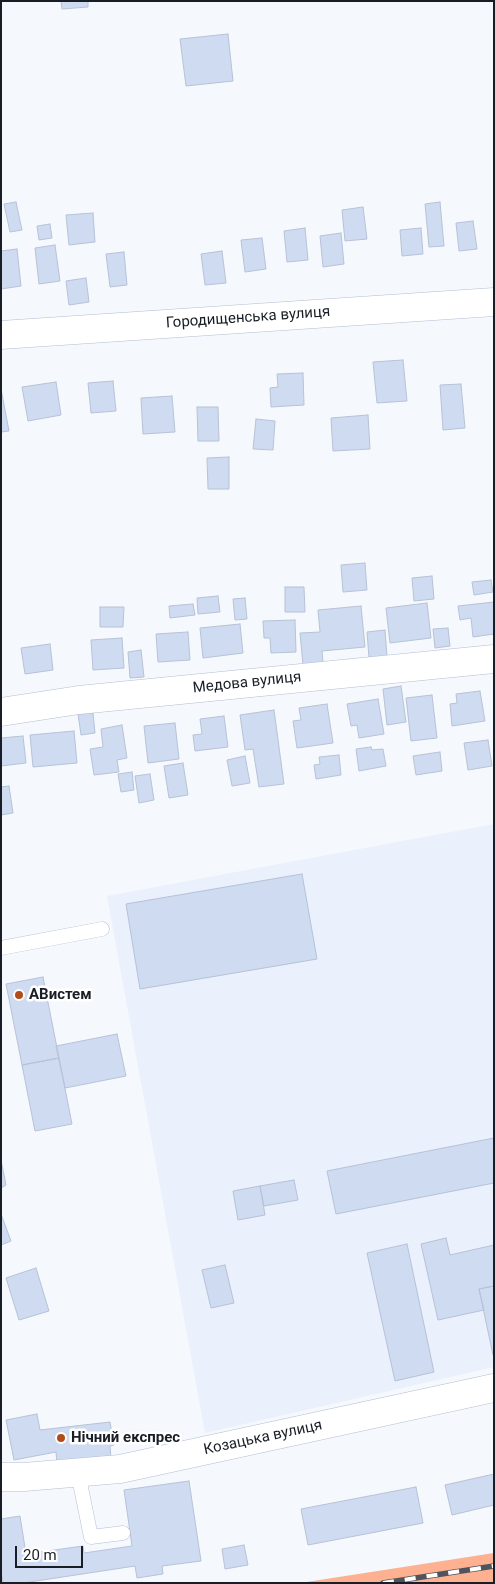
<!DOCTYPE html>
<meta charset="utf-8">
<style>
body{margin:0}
#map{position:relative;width:495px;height:1584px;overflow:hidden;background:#f5f8fc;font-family:Roboto,sans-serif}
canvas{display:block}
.frame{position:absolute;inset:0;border:2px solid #191d25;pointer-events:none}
.scale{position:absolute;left:15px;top:1546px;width:68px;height:22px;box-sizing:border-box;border:2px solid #191d25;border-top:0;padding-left:6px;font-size:15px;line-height:18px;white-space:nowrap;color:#191d25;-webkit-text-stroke:4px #fff;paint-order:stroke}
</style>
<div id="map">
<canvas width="495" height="1584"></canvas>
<div class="frame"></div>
<div class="scale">20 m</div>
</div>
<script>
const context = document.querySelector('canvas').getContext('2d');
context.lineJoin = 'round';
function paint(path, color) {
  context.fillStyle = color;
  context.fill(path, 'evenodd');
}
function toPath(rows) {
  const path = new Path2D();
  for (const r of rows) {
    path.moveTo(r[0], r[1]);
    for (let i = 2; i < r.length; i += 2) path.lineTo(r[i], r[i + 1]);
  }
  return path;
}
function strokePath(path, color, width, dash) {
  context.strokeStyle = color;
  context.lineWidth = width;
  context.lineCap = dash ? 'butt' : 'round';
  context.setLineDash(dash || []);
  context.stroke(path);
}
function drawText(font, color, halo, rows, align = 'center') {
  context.font = font + ' Roboto,sans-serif';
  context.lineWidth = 5;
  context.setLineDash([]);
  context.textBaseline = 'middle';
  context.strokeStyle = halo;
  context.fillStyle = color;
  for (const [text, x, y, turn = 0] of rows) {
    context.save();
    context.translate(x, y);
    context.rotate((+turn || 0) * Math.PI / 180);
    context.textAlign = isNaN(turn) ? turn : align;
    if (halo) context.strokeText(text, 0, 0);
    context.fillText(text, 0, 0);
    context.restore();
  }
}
paint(toPath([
 [494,824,494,1367,205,1433,107,896]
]), '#eaf0fc');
paint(toPath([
 [494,1553,494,1583,300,1583]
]), '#fdb191');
const building = toPath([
 [61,1,88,1,88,7,62,9,61,1],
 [228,34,233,81,186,86,180,39,228,34],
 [16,202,22,230,10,232,4,204,16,202],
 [440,202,444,246,429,247,425,204,440,202],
 [363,207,367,239,345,241,342,210,363,207],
 [93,213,95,242,69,245,66,215,93,213],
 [473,221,477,249,459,251,456,223,473,221],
 [50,224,52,238,39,240,37,226,50,224],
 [305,228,308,260,287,262,284,231,305,228],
 [421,228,423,254,402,256,400,230,421,228],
 [341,233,344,264,323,267,320,236,341,233],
 [262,238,266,269,245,272,241,240,262,238],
 [55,245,60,281,39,284,35,248,55,245],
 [17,249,21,286,1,289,1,251,17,249],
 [222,251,226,283,205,285,201,254,222,251],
 [124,252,127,285,110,287,106,254,124,252],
 [86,278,89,302,69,305,66,281,86,278],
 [403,360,407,401,377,403,373,362,403,360],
 [303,373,304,405,271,407,270,388,278,387,277,374,303,373],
 [113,381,116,411,91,413,88,383,113,381],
 [56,382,61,415,28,421,22,387,56,382],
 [461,384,465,428,443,430,440,385,461,384],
 [1,389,9,431,1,432,1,389],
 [172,396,175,432,143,434,141,398,172,396],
 [197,407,218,407,219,441,198,441,197,407],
 [368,415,370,449,333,451,331,418,368,415],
 [256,419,275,421,273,450,253,449,256,419],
 [229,457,229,489,208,489,207,458,229,457],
 [365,563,367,590,343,592,341,565,365,563],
 [432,576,434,599,414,601,412,578,432,576],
 [491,580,493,592,474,595,472,582,491,580],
 [285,587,304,587,305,612,285,612,285,587],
 [218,596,220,612,198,614,197,598,218,596],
 [245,598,247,619,235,620,233,599,245,598],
 [494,602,494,634,473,637,471,618,460,620,458,606,494,602],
 [427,603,431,638,390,643,386,608,427,603],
 [193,604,195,615,170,618,169,606,193,604],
 [361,606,365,647,322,651,323,663,303,665,300,633,320,632,318,610,361,606],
 [100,607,124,607,123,627,100,627,100,607],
 [295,620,296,652,271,653,270,638,264,638,263,621,295,620],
 [240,624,243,653,203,658,200,628,240,624],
 [448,628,450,646,435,648,433,629,448,628],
 [385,630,387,657,369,658,367,632,385,630],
 [188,632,190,660,158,662,156,634,188,632],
 [122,638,124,668,93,670,91,640,122,638],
 [50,644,53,670,25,674,21,648,50,644],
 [141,650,144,677,130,678,128,652,141,650],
 [401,686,406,722,387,725,383,689,401,686],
 [480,691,485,721,452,726,450,704,457,703,456,694,480,691],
 [432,695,437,738,411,741,406,698,432,695],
 [378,699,384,734,359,738,357,725,351,726,347,704,378,699],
 [327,704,333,743,297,748,293,721,301,720,299,708,327,704],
 [274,710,284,784,259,787,253,749,245,750,240,715,274,710],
 [93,713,95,733,81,735,78,714,93,713],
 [224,716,228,747,195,751,193,735,202,734,200,719,224,716],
 [175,723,179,759,148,763,144,726,175,723],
 [122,725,127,758,117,760,119,772,94,775,90,749,103,747,101,729,122,725],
 [74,731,77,763,33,767,30,735,74,731],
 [23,736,26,763,1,766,1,738,23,736],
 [488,740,492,766,468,770,464,743,488,740],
 [371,747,372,750,383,749,386,766,359,771,356,749,371,747],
 [440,752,442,771,416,775,413,756,440,752],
 [339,755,341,775,316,779,314,765,320,764,319,757,339,755],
 [245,756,250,783,232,786,227,760,245,756],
 [183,763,188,795,169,798,164,766,183,763],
 [132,772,134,790,121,792,118,774,132,772],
 [150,774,154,800,139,803,135,776,150,774],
 [9,786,13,813,1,815,1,787,9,786],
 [302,874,317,959,140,989,126,904,302,874],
 [43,977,59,1058,22,1065,6,984,43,977],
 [117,1034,126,1076,65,1088,56,1046,117,1034],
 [59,1058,72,1124,35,1131,22,1065,59,1058],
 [494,1138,494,1183,336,1214,327,1171,494,1138],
 [1,1160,6,1185,1,1188,1,1160],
 [294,1180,298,1200,264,1206,260,1186,294,1180],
 [260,1186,265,1215,238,1220,233,1191,260,1186],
 [1,1214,11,1241,1,1245,1,1214],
 [446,1238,450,1255,494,1245,494,1286,479,1289,484,1310,438,1320,421,1244,446,1238],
 [407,1244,434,1372,395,1381,367,1253,407,1244],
 [225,1265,234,1303,211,1308,202,1270,225,1265],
 [36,1268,49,1311,19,1320,6,1278,36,1268],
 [494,1286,494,1355,493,1355,479,1289,494,1286],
 [37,1414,40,1430,110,1422,114,1445,110,1446,111,1459,57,1464,56,1452,14,1460,6,1420,37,1414],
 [494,1474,494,1505,452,1515,445,1485,494,1474],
 [189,1481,201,1561,162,1566,163,1574,137,1578,135,1566,23,1583,3,1583,1,1571,1,1519,20,1516,26,1554,83,1546,84,1553,132,1546,124,1490,189,1481],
 [416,1487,423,1523,308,1545,301,1509,416,1487],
 [244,1545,248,1565,225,1569,222,1549,244,1545]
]);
paint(building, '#cfdbf1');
strokePath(building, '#b6c2d7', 1);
const service = toPath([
 [1,948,102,929],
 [78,1473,91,1537,123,1533]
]);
const minor = toPath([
 [1,335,494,302],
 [1,712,79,700,494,659],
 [1,1477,24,1477,120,1469,494,1388]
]);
strokePath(service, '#b3bed3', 15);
strokePath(minor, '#b3bed3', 29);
strokePath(service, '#fff', 14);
strokePath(minor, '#fff', 28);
const rail = toPath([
 [383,1583,494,1566]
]);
strokePath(rail, '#51545b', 5.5);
strokePath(rail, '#fff', 4, [11]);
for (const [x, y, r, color] of [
 [19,995,5,"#b14d19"],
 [61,1438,5,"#b14d19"]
]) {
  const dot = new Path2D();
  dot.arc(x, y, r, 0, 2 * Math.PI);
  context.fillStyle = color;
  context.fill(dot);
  strokePath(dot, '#fff', 2);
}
drawText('15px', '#191d25', '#fff', [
 ["Городищенська вулиця",248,318,-4],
 ["Медова вулиця",247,683,-6],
 ["Козацька вулиця",263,1438,-12]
]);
drawText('bold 15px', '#191d25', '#fff', [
 ["АВистем",29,995],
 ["Нічний експрес",71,1438]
], 'left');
</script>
